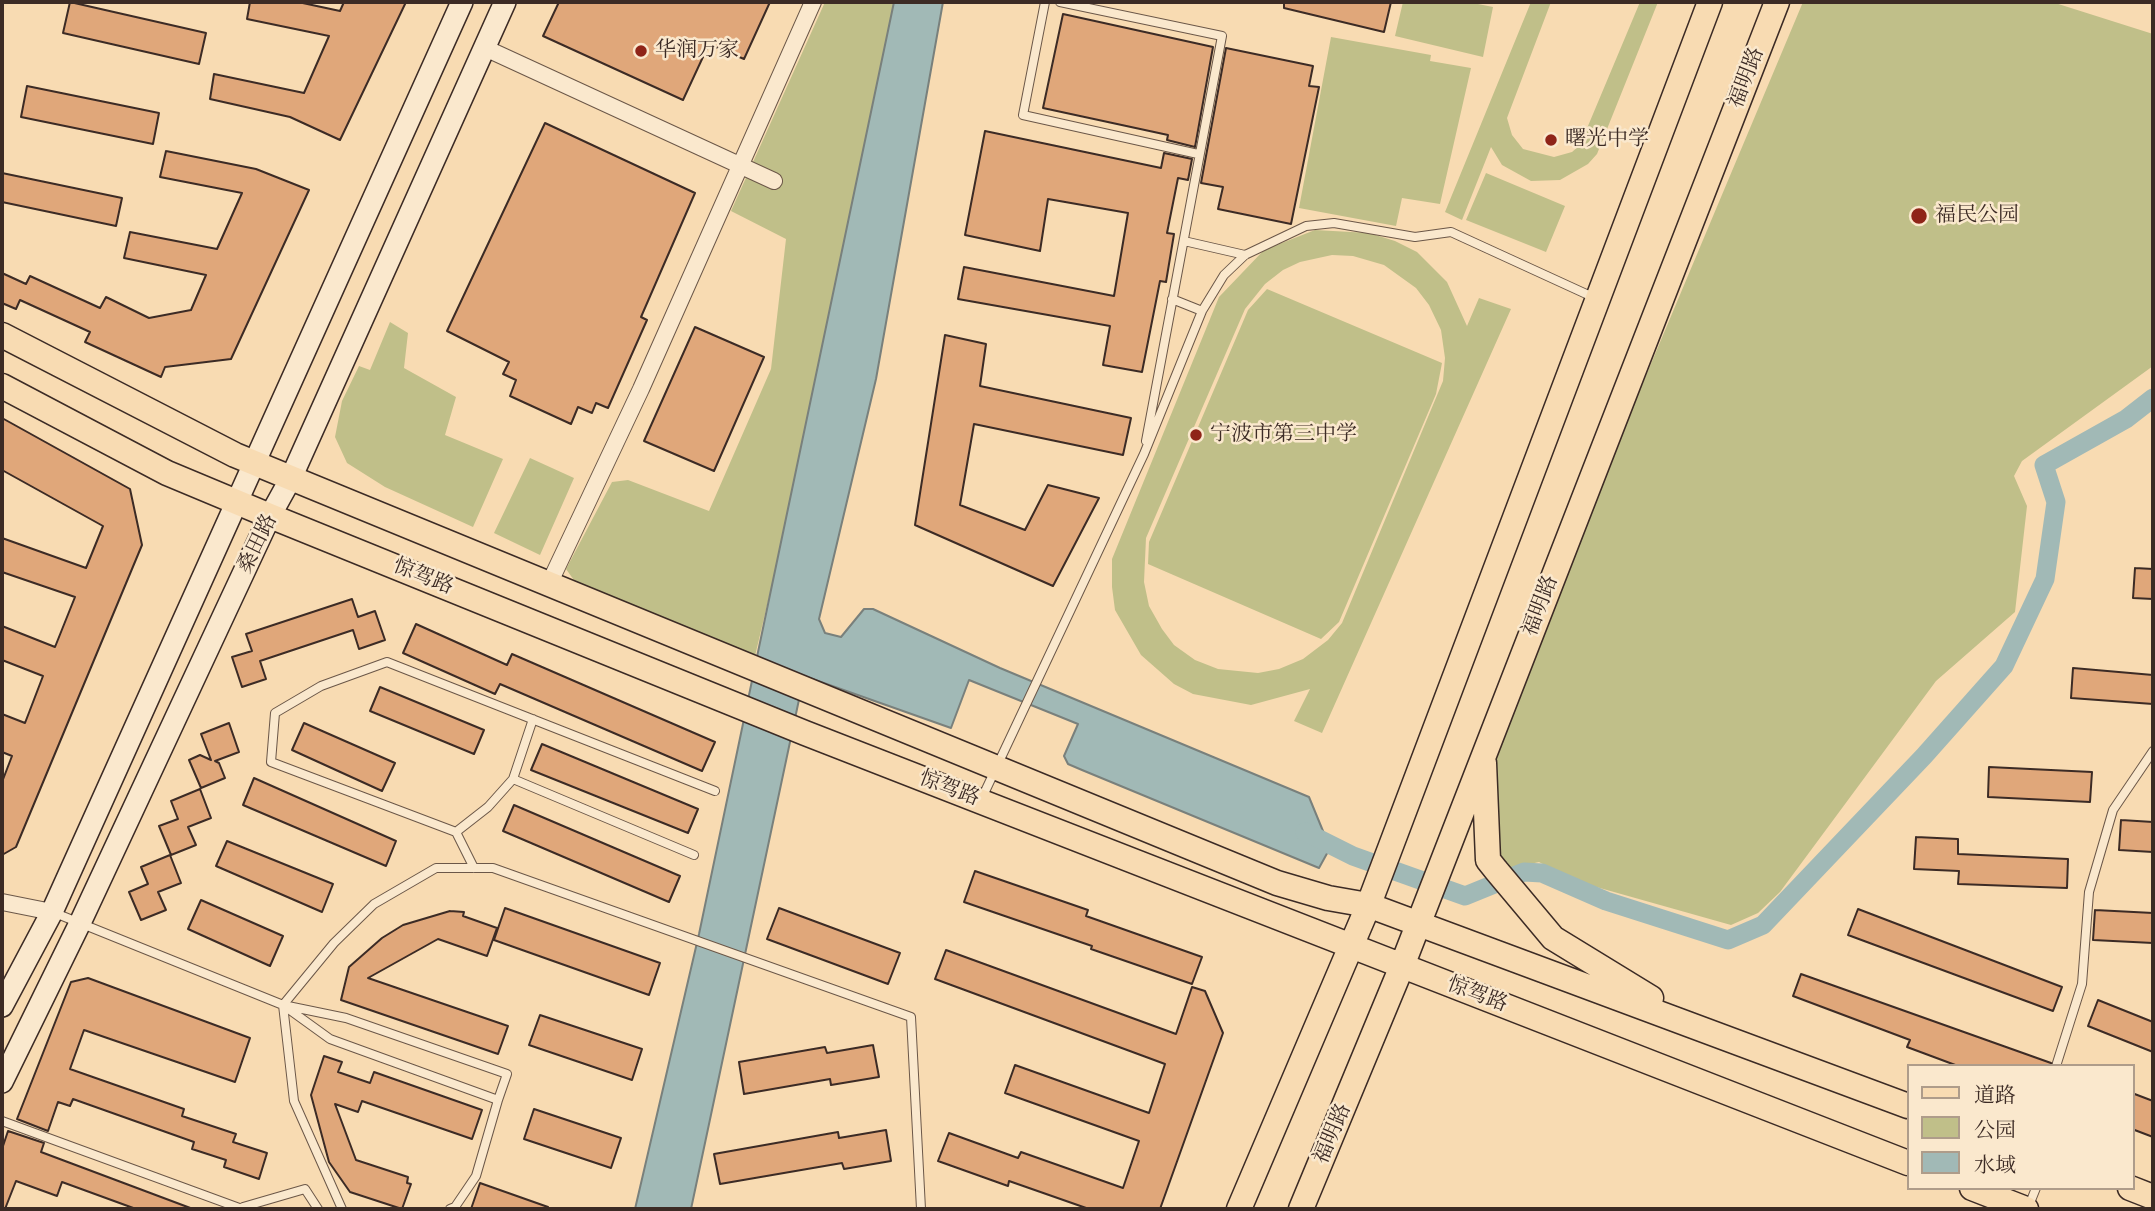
<!DOCTYPE html>
<meta charset="utf-8">
<style>
body{margin:0}
#map{position:relative;width:2155px;height:1211px;overflow:hidden;background:#f8dbb2;font-family:"IM FELL Great Primer","Noto Serif SC",serif}
canvas{display:block}
.frame{position:absolute;inset:0;border:4px solid #3c2b25;pointer-events:none}
.legend{position:absolute;left:1907px;top:1064px;width:228px;height:126px;box-sizing:border-box;background:#fae8cd;border:2px solid #ae9c8a;margin:0;padding:9px 12px;list-style:none;font-size:21px;color:#3c2b25}
.legend li{display:flex;align-items:center;gap:14px;height:35px}
.legend b{width:35px;border:2px solid #ae9c8a}
</style>
<div id="map">
<canvas width="2155" height="1211"></canvas>
<div class="frame"></div>
<ul class="legend">
<li><b style="height:9px;background:#f8dbb2"></b>道路</li>
<li><b style="height:19px;background:#c0bf89"></b>公园</li>
<li><b style="height:19px;background:#a1b9b6"></b>水域</li>
</ul>
</div>
<script>
const context = document.querySelector('canvas').getContext('2d');
context.lineJoin = 'round';
function paint(path, color) {
  context.fillStyle = color;
  context.fill(path, 'evenodd');
}
function toPath(rows) {
  const path = new Path2D();
  for (const r of rows) {
    path.moveTo(r[0], r[1]);
    for (let i = 2; i < r.length; i += 2) path.lineTo(r[i], r[i + 1]);
  }
  return path;
}
function strokePath(path, color, width, dash) {
  context.strokeStyle = color;
  context.lineWidth = width;
  context.lineCap = dash ? 'butt' : 'round';
  context.setLineDash(dash || []);
  context.stroke(path);
}
function drawText(font, color, halo, rows, align = 'center') {
  context.font = font + ' "IM FELL Great Primer","Noto Serif SC",serif';
  context.lineWidth = 5;
  context.setLineDash([]);
  context.textBaseline = 'middle';
  context.strokeStyle = halo;
  context.fillStyle = color;
  for (const [text, x, y, turn = 0] of rows) {
    context.save();
    context.translate(x, y);
    context.rotate((+turn || 0) * Math.PI / 180);
    context.textAlign = isNaN(turn) ? turn : align;
    if (halo) context.strokeText(text, 0, 0);
    context.fillText(text, 0, 0);
    context.restore();
  }
}
paint(toPath([
 [825,2,894,2,792,500,755,656,581,590,566,569,612,482,628,480,709,511,771,369,786,239,731,211],
 [1403,2,1468,2,1493,7,1483,57,1395,36],
 [1531,2,1551,2,1507,118,1512,135,1523,149,1554,157,1572,152,1580,145,1640,2,1658,2,1597,154,1588,164,1560,180,1531,181,1502,165,1491,147,1462,220,1445,212],
 [1803,2,2052,2,2153,34,2153,366,2022,461,2014,476,2027,506,2015,612,1936,681,1780,892,1758,913,1731,925,1575,881,1539,862,1500,871,1487,754],
 [1331,37,1431,55,1430,61,1471,68,1440,204,1402,198,1396,226,1299,208],
 [1486,173,1565,206,1546,252,1466,220],
 [1315,230,1369,233,1395,241,1417,252,1447,282,1467,326,1479,298,1511,309,1322,733,1294,721,1310,689,1251,705,1193,694,1174,684,1141,655,1115,610,1112,587,1112,559,1219,297,1264,250],
 [1332,255,1353,256,1384,265,1416,288,1429,305,1441,330,1445,358,1443,381,1342,623,1328,640,1303,659,1279,669,1258,673,1218,669,1195,660,1174,645,1162,629,1149,606,1144,582,1146,538,1245,309,1265,284,1283,270,1300,262],
 [1267,289,1442,363,1436,394,1339,622,1321,639,1148,564,1149,542,1248,310],
 [390,322,408,333,404,368,456,397,445,435,503,459,473,527,385,487,347,463,335,437,342,401,359,366,370,370],
 [530,458,574,478,540,555,494,533]
]), '#c0bf89');
const water = toPath([
 [894,2,943,2,876,379,819,619,825,633,841,637,864,609,873,609,1000,668,1309,797,1330,848,1319,868,1082,770,1068,764,1064,756,1078,724,969,680,951,728,804,676,691,1209,635,1209,699,934,894,2]
]);
paint(water, '#a1b9b6');
strokePath(water, '#79807c', 2);
strokePath(toPath([
 [1305,832,1353,856,1465,896,1524,872,1542,873,1606,901,1728,940,1763,925,1924,756,2004,666,2045,579,2056,502,2044,465,2126,419,2153,398]
]), '#a1b9b6', 19);
const building = toPath([
 [70,2,206,33,199,64,63,33,70,2],
 [250,2,298,2,340,11,344,2,406,2,340,140,290,117,210,99,214,74,304,93,329,36,247,19,250,2],
 [559,2,770,2,744,59,709,44,683,100,543,36,559,2],
 [1284,2,1391,2,1384,32,1284,8,1284,2],
 [1063,14,1213,47,1195,147,1167,140,1168,135,1043,108,1063,14],
 [1226,48,1313,66,1309,86,1319,87,1291,224,1218,209,1223,187,1201,183,1226,48],
 [27,86,159,113,153,144,21,117,27,86],
 [545,123,695,193,641,317,647,320,608,408,596,403,592,413,578,407,571,424,510,396,516,380,503,374,509,362,447,331,545,123],
 [985,131,1161,168,1164,153,1192,159,1188,180,1178,178,1167,233,1174,234,1166,282,1160,281,1142,372,1103,365,1110,326,958,299,964,267,1114,296,1128,213,1048,199,1040,251,965,235,985,131],
 [166,151,256,169,309,190,231,359,165,367,161,377,85,342,90,332,20,300,16,309,2,303,2,273,26,284,30,276,100,308,106,297,149,318,191,310,206,275,124,258,130,232,217,249,242,193,160,177,166,151],
 [2,173,122,198,116,226,2,202,2,173],
 [695,327,764,357,714,471,644,441,695,327],
 [945,335,986,344,980,386,1131,418,1123,455,974,424,960,505,1025,530,1048,485,1099,498,1053,586,915,525,945,335],
 [2,418,130,489,142,545,16,847,2,855,2,782,12,756,2,752,2,714,25,723,43,676,2,660,2,626,55,647,75,597,2,572,2,538,86,568,103,526,2,470,2,418],
 [2135,568,2153,569,2153,599,2133,598,2135,568],
 [352,599,358,617,375,611,385,640,359,649,353,630,260,661,266,679,242,687,232,657,252,651,246,634,352,599],
 [416,624,507,665,512,654,715,742,702,771,500,684,495,694,403,653,416,624],
 [2073,668,2153,675,2153,704,2071,698,2073,668],
 [380,687,484,730,474,754,370,711,380,687],
 [229,723,239,752,215,761,219,763,225,778,201,788,189,760,200,755,211,760,201,734,229,723],
 [304,723,395,763,382,791,292,750,304,723],
 [542,744,698,809,688,833,531,770,542,744],
 [1989,767,2092,772,2090,802,1988,797,1989,767],
 [254,778,396,841,386,866,243,805,254,778],
 [200,789,211,818,188,827,196,845,171,855,159,826,178,819,171,801,200,789],
 [514,805,680,876,669,902,503,831,514,805],
 [2121,820,2153,822,2153,852,2119,850,2121,820],
 [1916,837,1958,839,1958,854,2068,859,2067,888,1958,884,1959,871,1914,869,1916,837],
 [227,841,333,884,322,912,216,866,227,841],
 [170,855,181,883,158,892,166,910,141,920,129,892,148,884,141,867,170,855],
 [975,871,1088,910,1086,916,1202,957,1192,984,1091,949,1092,946,964,902,975,871],
 [201,900,283,936,270,966,188,929,201,900],
 [505,908,660,963,649,995,494,940,505,908],
 [779,908,900,953,888,984,767,939,779,908],
 [1858,909,2062,987,2053,1011,1848,935,1858,909],
 [2095,910,2153,913,2153,943,2093,940,2095,910],
 [450,911,464,912,463,916,497,928,487,956,438,939,368,978,508,1026,498,1054,341,1000,349,967,382,938,403,925,450,911],
 [946,950,1176,1034,1192,987,1205,991,1223,1033,1160,1209,1089,1209,1009,1181,1008,1186,938,1161,949,1133,1018,1158,1021,1152,1123,1188,1139,1141,1005,1093,1015,1065,1149,1113,1165,1064,935,979,946,950],
 [1801,974,2051,1063,2051,1066,1958,1066,1907,1047,1910,1040,1793,996,1801,974],
 [88,978,250,1038,235,1082,84,1030,70,1069,184,1109,182,1116,236,1134,233,1142,267,1153,259,1179,224,1167,226,1160,192,1149,194,1142,73,1099,70,1106,58,1102,48,1131,17,1119,71,982,88,978],
 [2098,1000,2153,1022,2153,1052,2088,1026,2098,1000],
 [540,1015,642,1049,632,1080,529,1045,540,1015],
 [873,1045,879,1077,831,1085,830,1079,744,1094,739,1062,825,1047,827,1053,873,1045],
 [324,1056,342,1062,338,1072,370,1083,374,1072,482,1110,472,1139,362,1101,358,1112,335,1104,356,1160,408,1177,407,1183,411,1184,402,1209,350,1192,329,1162,311,1095,324,1056],
 [2132,1093,2153,1101,2153,1137,2132,1129,2132,1093],
 [534,1109,621,1138,611,1168,524,1139,534,1109],
 [886,1130,891,1161,844,1169,842,1163,720,1184,714,1154,838,1132,839,1138,886,1130],
 [8,1131,44,1143,41,1152,193,1209,136,1209,62,1182,57,1196,16,1181,5,1209,2,1209,2,1149,8,1131],
 [480,1183,548,1207,548,1209,471,1209,480,1183]
]);
paint(building, '#e0a77a');
strokePath(building, '#3c2b25', 2);
const lane = toPath([
 [1045,2,1023,115,1198,154],
 [1060,2,1222,36,1146,441],
 [1184,241,1245,255],
 [1172,299,1202,311],
 [513,779,694,855],
 [981,800,1144,454,1202,311,1224,275,1245,255,1306,226,1334,223,1415,237,1451,232,1595,298],
 [456,832,488,807,513,779,533,719],
 [474,868,456,832,271,762,275,713,321,686,387,662,715,791],
 [55,913,283,1005,294,1101,342,1209],
 [283,1005,334,943,374,904,436,868,493,868,911,1017,921,1209],
 [283,1005,346,1018,507,1074,498,1100,330,1039,283,1005],
 [2057,1063,2082,984,2089,892,2113,810,2153,751],
 [2,1121,242,1209],
 [243,1207,305,1189,318,1209],
 [2028,1208,2036,1188],
 [450,1209,455,1207,476,1176,498,1100]
]);
const street = toPath([
 [485,48,774,181],
 [549,584,641,389,813,2],
 [2,902,52,912]
]);
const secondary = toPath([
 [2,1006,52,912,462,2],
 [2,1082,80,923,270,516,291,478,505,2]
]);
const primary = toPath([
 [2,335,235,455,1277,883,1328,898,1368,905,1908,1106],
 [2,386,167,473,270,516,805,733,1908,1163],
 [1484,763,1488,860,1496,870,1553,938,1651,998],
 [1972,1188,2026,1209],
 [2130,1188,2153,1197],
 [1239,1209,1369,904,1710,2],
 [1301,1209,1402,966,1777,2]
]);
strokePath(lane, '#6b5748', 10);
strokePath(street, '#6b5748', 18);
strokePath(secondary, '#3c2b25', 24);
strokePath(primary, '#3c2b25', 27);
strokePath(lane, '#fae8cd', 8);
strokePath(street, '#fae8cd', 16);
strokePath(secondary, '#fae8cd', 21);
strokePath(primary, '#f8dbb2', 24);
for (const [x, y, r, color] of [
 [641,51,7,"#8f2418"],
 [1551,140,7,"#8f2418"],
 [1919,216,9,"#8f2418"],
 [1196,435,7,"#8f2418"]
]) {
  const dot = new Path2D();
  dot.arc(x, y, r, 0, 2 * Math.PI);
  context.fillStyle = color;
  context.fill(dot);
  strokePath(dot, '#fae8cd', 2.5);
}
drawText('21px', '#3c2b25', '#fae8cd', [
 ["华润万家",655,51],
 ["曙光中学",1565,140],
 ["福民公园",1935,216],
 ["宁波市第三中学",1210,435]
], 'left');
drawText('21px', '#3c2b25', '#fae8cd', [
 ["福明路",1747,78,-69],
 ["桑田路",258,544,-64],
 ["惊驾路",423,577,22],
 ["福明路",1541,606,-69],
 ["惊驾路",949,789,21],
 ["惊驾路",1477,995,21],
 ["福明路",1333,1134,-67]
]);
</script>
